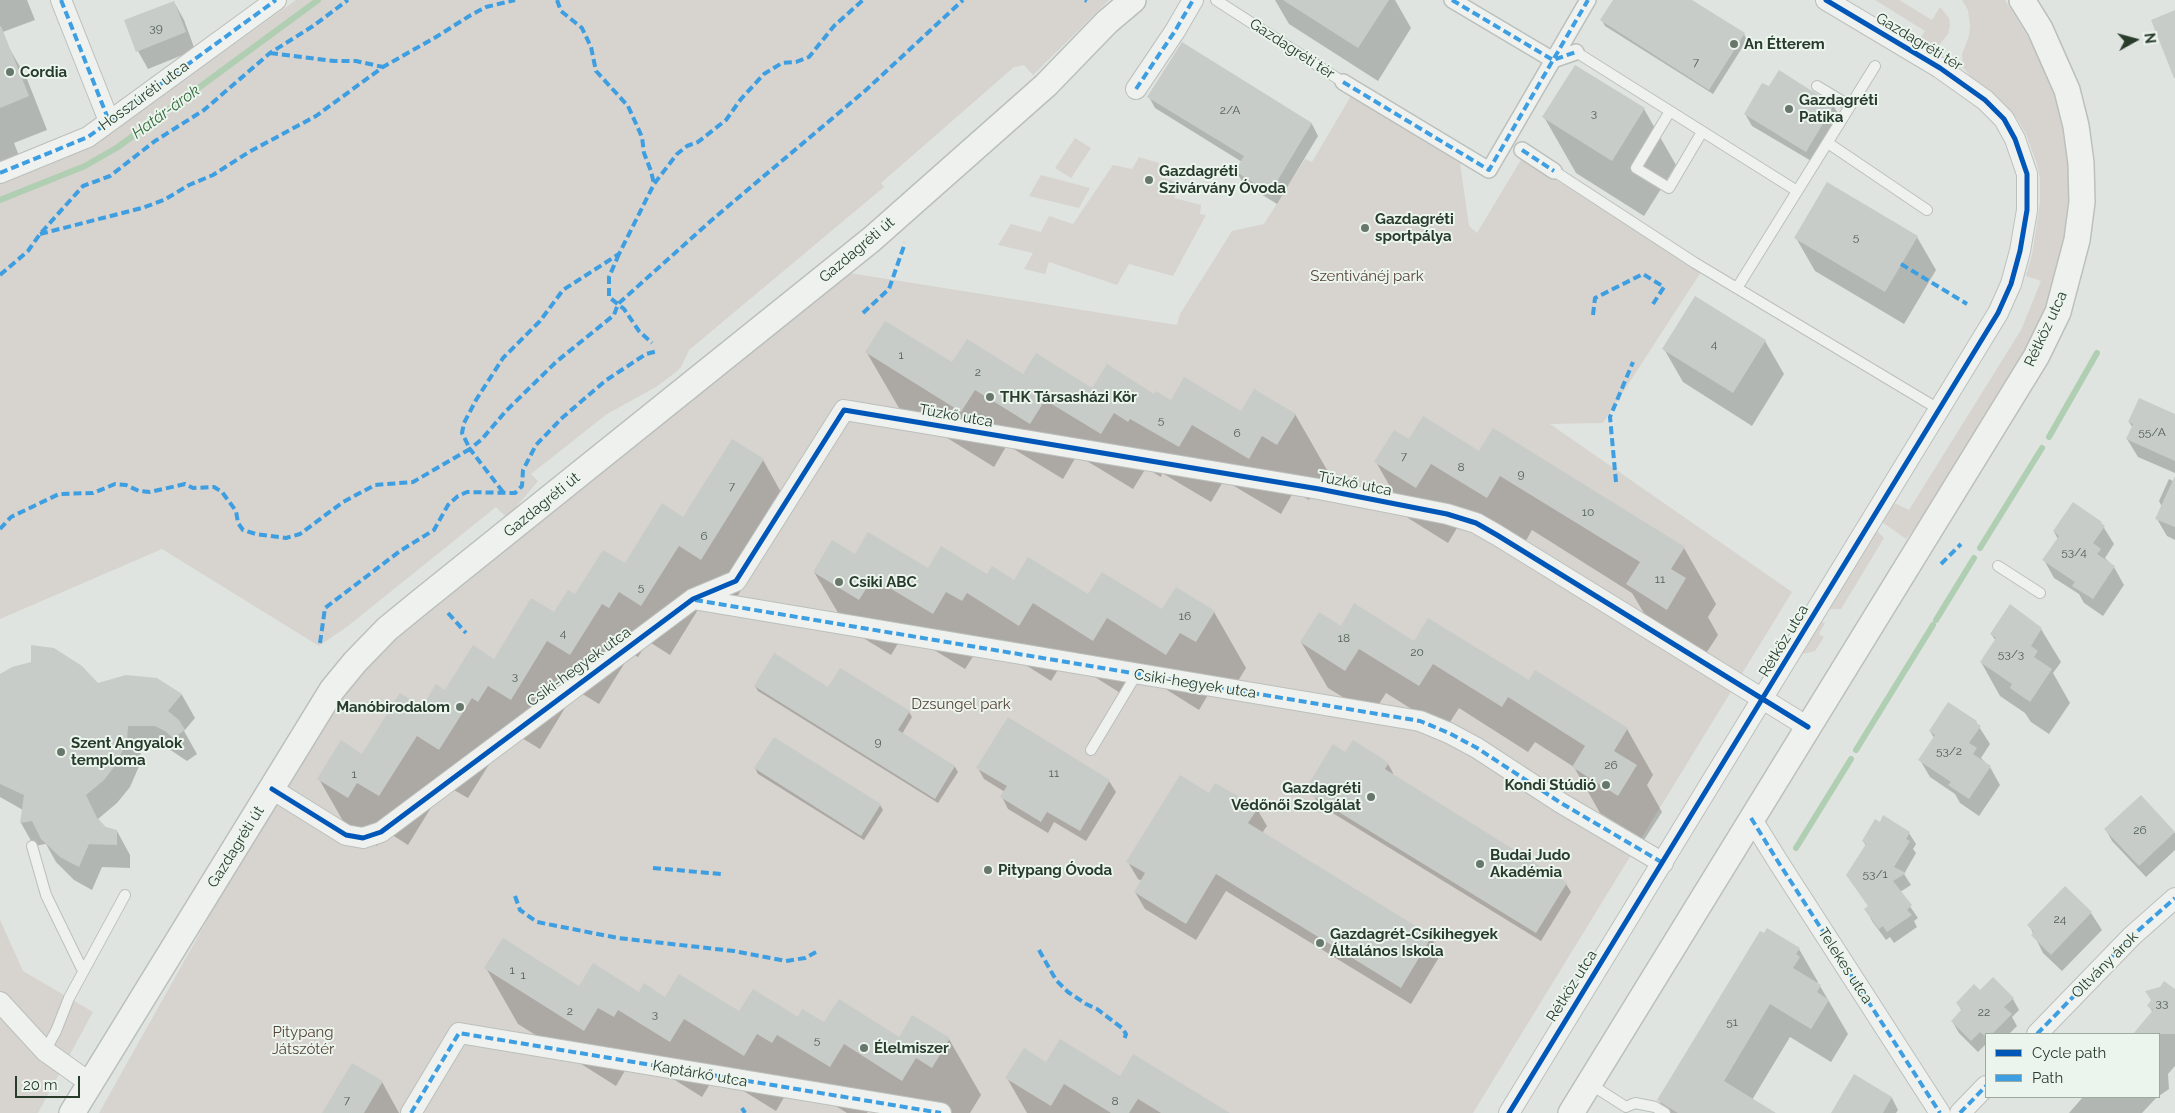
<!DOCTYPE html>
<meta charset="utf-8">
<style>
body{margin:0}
#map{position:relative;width:2175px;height:1113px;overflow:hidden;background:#dfe4e0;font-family:Raleway,sans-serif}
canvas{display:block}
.legend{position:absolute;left:1985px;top:1033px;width:175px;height:65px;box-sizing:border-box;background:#ecf4ee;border:1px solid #9eaaa0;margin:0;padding:6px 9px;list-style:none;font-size:15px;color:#283c2c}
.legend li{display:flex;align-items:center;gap:10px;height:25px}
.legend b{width:25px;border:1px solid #9eaaa0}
.north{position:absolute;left:2110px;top:15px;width:50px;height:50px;-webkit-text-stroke:4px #ecf4ee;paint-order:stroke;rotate:83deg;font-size:14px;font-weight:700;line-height:20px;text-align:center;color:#283c2c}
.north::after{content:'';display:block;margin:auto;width:18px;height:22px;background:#283c2c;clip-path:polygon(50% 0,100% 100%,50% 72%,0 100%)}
.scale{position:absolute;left:15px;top:1076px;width:65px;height:22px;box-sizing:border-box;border:2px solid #283c2c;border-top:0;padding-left:6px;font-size:15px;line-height:18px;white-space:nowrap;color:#283c2c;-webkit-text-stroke:4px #ecf4ee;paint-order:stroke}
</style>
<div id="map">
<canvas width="2175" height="1113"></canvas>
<ul class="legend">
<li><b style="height:6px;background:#0057b8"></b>Cycle path</li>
<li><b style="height:6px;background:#3d9ee1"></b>Path</li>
</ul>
<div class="north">N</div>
<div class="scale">20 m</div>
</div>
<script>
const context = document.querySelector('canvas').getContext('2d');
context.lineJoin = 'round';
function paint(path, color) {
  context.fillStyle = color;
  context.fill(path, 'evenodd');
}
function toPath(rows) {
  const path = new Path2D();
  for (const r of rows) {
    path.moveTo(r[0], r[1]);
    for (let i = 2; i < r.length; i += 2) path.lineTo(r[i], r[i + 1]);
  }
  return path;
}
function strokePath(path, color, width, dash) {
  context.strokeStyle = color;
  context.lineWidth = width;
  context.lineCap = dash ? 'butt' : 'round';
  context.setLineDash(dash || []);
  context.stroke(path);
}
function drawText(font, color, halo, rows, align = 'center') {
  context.font = font + ' Raleway,sans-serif';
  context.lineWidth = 4;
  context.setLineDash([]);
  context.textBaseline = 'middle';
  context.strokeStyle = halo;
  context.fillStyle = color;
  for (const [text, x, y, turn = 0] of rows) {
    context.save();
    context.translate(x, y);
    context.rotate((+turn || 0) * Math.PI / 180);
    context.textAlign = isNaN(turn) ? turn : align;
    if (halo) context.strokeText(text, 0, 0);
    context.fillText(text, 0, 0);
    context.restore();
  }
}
paint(toPath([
 [296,0,1109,0,1033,75,1024,65,1014,67,881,183,884,187,689,350,681,367,676,372,656,387,607,414,531,474,538,481,507,518,496,507,348,626,319,646,162,549,0,619,0,183,94,145],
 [1875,0,1899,0,1932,20,1940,7,1949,18,1950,26,1948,34,1939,45,1926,47,1917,44,1925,31],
 [1962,0,2005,0,2042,60,2058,107,2067,154,2069,174,2066,241,2048,302,2032,340,1920,522,1906,539,1882,522,1894,503,1909,510,2021,330,2041,281,2026,276,2032,255,2040,202,2040,178,2037,164,2026,134,2018,120,1998,98,1971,77,1963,67,1962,54,1969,36,1970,25,1968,10],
 [1351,96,1460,163,1469,226,1477,233,1522,158,1701,272,1603,423,1550,424,1792,592,1473,1113,99,1113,339,685,843,272,1177,325,1180,314,1232,231,1264,224,1305,159,1312,162],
 [1075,138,1091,148,1071,178,1055,168],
 [1139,157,1159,163,1158,167,1164,171,1166,179,1182,183,1174,198,1201,205,1200,214,1206,215,1173,276,1129,264,1117,285,1049,262,1045,274,1024,269,1033,253,998,245,1011,224,1041,232,1049,216,1073,224,1113,165,1132,169],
 [1041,175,1090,188,1079,208,1029,196],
 [1877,531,1884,538,1841,609,1829,609],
 [1821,622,1825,623,1819,634,1824,637,1815,651,1802,654],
 [0,920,23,971,93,1012,38,1113,0,1113]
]), '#d7d3ce');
paint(toPath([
 [0,0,27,0,35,20,0,33],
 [1275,0,1395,0,1411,28,1378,81,1289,24],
 [1615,0,1690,0,1744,34,1747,40,1713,94,1605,26,1602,20],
 [174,2,184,20,195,50,148,69,138,51],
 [1182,44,1312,124,1318,136,1277,204,1243,183,1236,171,1242,162,1155,108,1149,97],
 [8,46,27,79,47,130,14,143,25,171,0,181,0,49],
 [1576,66,1644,109,1676,165,1644,216,1576,173,1544,117],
 [1833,105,1840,117,1813,162,1752,126,1745,114],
 [1917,237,1936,270,1904,324,1815,271,1796,238],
 [1765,341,1784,374,1752,426,1683,382,1664,349],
 [867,353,1024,375,1093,389,1154,396,1171,401,1241,412,1295,414,1327,470,1309,500,1294,491,1281,514,1224,480,1211,502,1162,473,1161,477,1146,468,1133,489,1077,455,1063,479,1007,445,994,467,899,408],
 [2175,415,2175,473,2138,457,2127,439,2133,428,2129,422],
 [1480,453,1684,548,1716,604,1708,617,1718,635,1699,664,1660,640,1632,593,1532,530,1519,553,1463,518,1448,543,1408,518,1376,462],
 [763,460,791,510,730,608,707,595,670,655,648,641,638,657,631,653,599,704,576,690,540,749,517,735,507,751,500,747,468,798,445,785,408,845,386,831,377,846,347,828,319,779,363,755,445,691,494,660,575,596,625,565,684,518],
 [2169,479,2175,482,2175,540,2167,536,2157,519,2162,507,2159,501],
 [2101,523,2114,544,2105,558,2114,567,2124,585,2103,616,2084,603,2079,594,2054,578,2044,560,2058,539,2054,532],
 [855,556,928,570,987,576,1162,611,1214,612,1246,668,1228,697,1212,688,1199,710,1140,673,1125,696,1065,658,1051,681,999,648,979,647,965,669,905,632,891,655,847,628,814,572],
 [1341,627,1414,642,1529,682,1627,729,1653,775,1647,785,1662,812,1644,840,1600,813,1574,767,1535,742,1528,752,1459,708,1445,730,1386,693,1372,715,1328,688,1301,642],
 [2041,629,2061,662,2053,673,2070,703,2049,734,2031,722,2025,713,2000,696,1981,662,1996,641,1991,634],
 [0,676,98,684,156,679,182,695,195,718,184,731,197,754,187,761,169,749,141,749,140,764,130,787,117,803,98,819,106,828,117,831,130,855,130,868,102,867,92,890,74,880,56,862,46,844,34,846,21,823,23,810,0,797],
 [755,686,829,689,909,712,912,717,902,734,955,767,958,772,938,803,758,691],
 [1976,722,1990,744,1981,758,1990,767,2000,785,1979,816,1960,803,1955,794,1930,777,1920,760,1934,738,1930,731],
 [1346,753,1388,764,1393,773,1392,775,1566,884,1571,892,1541,941,1318,804,1309,785],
 [755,768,880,805,883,810,864,840,758,774],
 [978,768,1109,781,1116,792,1086,841,1054,822,1048,833,1008,809,1002,797,1005,792,984,779],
 [1209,795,1257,809,1267,826,1262,833,1431,937,1441,954,1411,1004,1226,891,1196,940,1145,909,1135,892,1142,881,1138,879,1128,862],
 [2141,796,2175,833,2175,850,2146,877,2112,841,2106,830],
 [1909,833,1916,844,1913,849,1916,853,1904,874,1911,885,1900,892,1918,918,1914,921,1917,927,1894,943,1890,937,1886,940,1872,921,1866,909,1869,907,1848,875,1866,846,1863,841],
 [2091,913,2102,930,2062,971,2043,953,2029,925],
 [1799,949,1818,982,1817,984,1820,986,1848,1034,1831,1062,1790,1037,1752,1100,1774,1113,1666,1113,1659,1100],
 [486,968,579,988,639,994,740,1013,798,1018,899,1038,949,1039,981,1095,970,1113,898,1113,876,1099,867,1113,847,1113,810,1090,789,1089,776,1111,716,1074,702,1097,651,1065,630,1062,616,1086,518,1024],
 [2175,991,2175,1066,2168,1074,2169,1089,2159,1096,2159,1034,2135,1034,2153,1013,2149,1006],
 [1980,992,2013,999,2019,1010,2012,1017,2017,1026,2009,1034,1986,1034,1986,1044,1978,1052,1959,1033,1952,1021,1962,1011,1957,1003],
 [1854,1076,1892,1098,1898,1110,1896,1113,1832,1113],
 [1120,1077,1228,1113,1027,1113,1007,1078],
 [382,1082,399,1113,323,1113],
 [2083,1097,2157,1097,2142,1113,2069,1113]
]), '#0003');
strokePath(toPath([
 [0,200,85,166,118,147,318,0],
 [2049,437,2097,353],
 [1980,548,2042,448],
 [1936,620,1974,558],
 [1856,750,1933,625],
 [1796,848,1851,759]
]), '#afceb2', 6);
paint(toPath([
 [1283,0,1389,0,1358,48],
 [1613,0,1692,0,1745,33,1709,90,1600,20],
 [174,1,186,32,136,52,124,20],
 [2175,10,2175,78,2174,78,2151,20],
 [1,26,29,96,0,108,0,27],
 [1182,42,1312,123,1270,193,1235,171,1244,156,1147,97],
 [1575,65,1645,108,1612,161,1542,117],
 [1779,70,1834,105,1806,152,1744,114,1762,83,1769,86],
 [1827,182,1918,236,1885,292,1794,238],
 [1695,296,1766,340,1733,393,1662,349],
 [885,321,952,362,967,339,1023,374,1036,353,1092,388,1107,364,1154,394,1156,391,1171,400,1184,377,1241,411,1254,389,1296,414,1277,445,1262,436,1249,459,1192,425,1179,447,1130,419,1128,422,1114,413,1101,434,1045,400,1030,424,975,390,961,412,865,352],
 [2139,398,2175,414,2175,461,2126,439,2133,424,2128,422],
 [1423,416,1479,451,1493,428,1685,547,1671,569,1686,578,1667,610,1626,584,1640,562,1500,476,1487,498,1431,464,1416,488,1374,462,1394,430,1409,439],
 [732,439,764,459,701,560,679,546,641,606,619,592,609,608,602,604,570,655,547,641,511,700,488,686,478,702,472,698,439,750,417,736,379,796,357,783,348,798,317,779,341,740,362,754,400,693,422,707,436,684,445,690,473,645,494,659,531,598,554,612,568,590,575,594,603,550,625,563,662,503,683,517],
 [2175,476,2175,527,2155,519],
 [2073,502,2102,522,2101,523,2105,526,2093,543,2101,549,2097,554,2115,566,2093,599,2072,586,2075,582,2042,560,2059,536,2053,531],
 [868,532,928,568,941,546,987,574,992,566,1014,580,1028,557,1088,594,1102,572,1162,609,1176,587,1215,611,1196,642,1180,633,1166,655,1107,618,1093,641,1033,603,1019,626,967,593,962,601,946,592,933,614,873,578,859,600,813,572,832,540,855,554],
 [1354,603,1414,641,1428,618,1529,680,1535,670,1628,728,1614,751,1637,765,1618,796,1572,767,1585,746,1508,697,1502,707,1433,664,1419,686,1359,649,1345,671,1300,642,1319,612,1341,626],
 [2010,604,2042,628,2031,646,2038,651,2034,657,2052,669,2030,702,2010,688,2012,684,1980,662,1996,638,1990,634],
 [31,645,54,648,82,666,98,683,126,675,157,678,182,694,168,711,179,720,185,730,173,738,165,731,155,726,128,726,127,740,117,763,104,780,86,795,97,818,106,827,117,830,117,845,89,844,79,867,60,857,41,839,32,821,20,823,24,795,0,784,0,674,12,667,31,662],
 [774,653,828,687,840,668,910,711,898,730,955,766,935,799,754,686],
 [1948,702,1977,721,1976,723,1981,726,1969,743,1977,748,1973,754,1991,766,1969,799,1948,785,1951,782,1918,760,1935,735,1929,731],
 [1008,717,1110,780,1080,831,1047,812,1041,822,1000,797,1007,786,976,768],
 [774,737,881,804,861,836,754,768],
 [1353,740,1389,763,1385,769,1567,883,1536,933,1311,795,1315,790,1308,785,1333,744,1345,752],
 [1180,775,1209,793,1215,783,1258,808,1248,823,1432,936,1401,988,1216,874,1186,924,1134,892,1145,873,1126,862],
 [2141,795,2175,832,2139,866,2104,829],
 [1883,815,1910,832,1906,839,1910,841,1894,867,1906,873,1893,881,1912,905,1907,910,1912,915,1887,932,1883,926,1879,929,1864,909,1868,906,1846,875,1866,844,1862,841,1875,819,1880,822],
 [2065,886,2092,912,2051,955,2031,935,2034,932,2027,925],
 [1767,928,1800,948,1796,954,1800,957,1793,968,1821,985,1817,992,1829,1000,1811,1029,1770,1004,1724,1081,1776,1113,1678,1113,1657,1100,1760,931,1764,933],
 [503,938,579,986,593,963,639,992,644,983,665,997,679,974,739,1011,753,989,798,1017,802,1009,824,1022,839,999,899,1037,912,1015,950,1038,932,1068,916,1058,902,1081,844,1044,830,1067,777,1035,772,1043,757,1034,744,1056,684,1019,670,1042,618,1010,614,1017,598,1008,584,1031,484,968],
 [1993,977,2014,998,2004,1007,2012,1014,1992,1034,1986,1034,1986,1037,1980,1032,1971,1041,1951,1021,1962,1009,1956,1003,1974,984,1980,990],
 [2164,981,2175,989,2175,1034,2133,1034,2153,1010,2147,1006,2151,1000,2145,991,2160,987],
 [1060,1039,1120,1076,1133,1054,1230,1113,1161,1113,1138,1099,1129,1113,1111,1113,1064,1084,1051,1106,1005,1078,1024,1048,1046,1062],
 [352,1063,383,1081,364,1113,322,1113],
 [1854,1074,1892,1097,1883,1113,1831,1113]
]), '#c8ccc9');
const service = toPath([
 [1216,0,1343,82],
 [1576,52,1797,191],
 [1817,86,1850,106],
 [1670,111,1636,168,1669,188,1702,132],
 [1828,143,1927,210],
 [1554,171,1695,263,1940,410],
 [1737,288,1875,66],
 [1998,566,2040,593],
 [1091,750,1136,675],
 [32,846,46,895,83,971],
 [45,1051,56,1031,69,998,125,895],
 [1590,1084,1626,1107,1635,1103,1655,1107,1665,1113]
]);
const pedestrian = toPath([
 [1452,0,1553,60,1576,52],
 [1343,82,1489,170,1588,0],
 [1522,150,1554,171]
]);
const minor = toPath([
 [61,0,109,121],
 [1136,89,1175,31,1193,0],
 [0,173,88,137,276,0],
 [693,599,1420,721,1449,733,1477,748,1561,803,1663,863],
 [272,789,346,835,363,838,381,832,693,599,736,581,844,410,1319,489,1447,514,1476,523,1497,535,1808,727],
 [1751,818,1777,860,1940,1113],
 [0,1002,45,1051,90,1083],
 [2037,1034,2132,936,2175,898],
 [411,1113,459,1033,941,1113],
 [1509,1113,1998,313,2011,284,2020,251,2027,210,2027,174,2015,139,2004,119,1985,100,1940,68,1826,0],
 [1960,1113,1986,1086]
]);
const tertiary = toPath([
 [72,1113,332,690,355,662,387,629,420,602,872,239,1046,85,1107,22,1133,0],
 [1571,1113,2036,357,2058,312,2077,240,2082,202,2081,163,2076,126,2067,90,2040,29,2022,0]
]);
strokePath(service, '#bbc0bc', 12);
strokePath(pedestrian, '#bbc0bc', 18);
strokePath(minor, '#bbc0bc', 22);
strokePath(tertiary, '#bbc0bc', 28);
strokePath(service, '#eff1ef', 10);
strokePath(pedestrian, '#eff1ef', 15);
strokePath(minor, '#eff1ef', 20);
strokePath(tertiary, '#eff1ef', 25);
strokePath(toPath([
 [61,0,109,121],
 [557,0,561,11,582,28,591,47,596,71,628,106,642,137,644,153,651,171,654,184],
 [1085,0,1087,1],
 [1452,0,1553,60,1576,52],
 [270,53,334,61,356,61,383,67],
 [1343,82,1489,170,1588,0],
 [1136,89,1175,31,1193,0],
 [1522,150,1554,171],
 [0,173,88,137,276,0],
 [40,234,142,208,164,200,189,185,213,175,249,152,316,116,383,67,436,37,471,15,486,7,515,0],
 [619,254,609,277,609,297,624,309,639,331,652,343],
 [1901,264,1967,304],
 [0,275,28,251,40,234,83,186,110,176,155,141,204,110,270,53,313,26,348,0],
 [863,313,889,289,905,243],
 [1593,315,1595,298,1643,274,1664,287,1653,304],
 [1616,482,1610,417,1633,362],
 [503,492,470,449,482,439,506,411,556,362,614,315,618,304,713,219,866,90,963,0],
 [0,529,11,517,59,494,93,493,115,484,126,485,139,491,150,492,185,484,193,488,214,487,222,492,236,511,238,523,243,530,256,534,286,538,300,534,343,502,375,485,413,482,470,449,462,433,464,423,476,400,503,358,540,321,563,290,619,254,654,184,677,154,687,146,698,142,726,120,741,99,764,74,782,63,796,62,809,57,834,26,863,0],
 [1941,564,1961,544],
 [695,600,1420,721,1449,733,1477,748,1561,803,1663,863],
 [448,613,466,633],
 [320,643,325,608,400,551,434,530,448,505,458,496,467,492,515,493,522,486,523,470,536,445,562,418,605,381,646,354,658,351],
 [1751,818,1777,860,1940,1113],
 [653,868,721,874],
 [515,896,520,910,537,922,618,938,734,951,786,961,805,958,816,952],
 [1039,950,1056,980,1068,992,1086,1004,1097,1009,1122,1028,1126,1034,1124,1040],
 [2037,1034,2132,936,2175,898],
 [742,1108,745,1113],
 [411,1113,459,1033,941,1113],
 [1960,1113,1986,1086]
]), '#3d9ee1', 4, [8, 4]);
strokePath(toPath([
 [272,789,346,835,363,838,381,832,693,599,736,581,844,410,1319,489,1447,514,1476,523,1497,535,1808,727],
 [1509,1113,1998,313,2011,284,2020,251,2027,210,2027,174,2015,139,2004,119,1985,100,1940,68,1826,0]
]), '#0057b8', 5);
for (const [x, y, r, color] of [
 [1734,44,5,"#68776b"],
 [10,72,5,"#68776b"],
 [1789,109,5,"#68776b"],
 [1149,180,5,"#68776b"],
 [1365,228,5,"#68776b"],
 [990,397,5,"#68776b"],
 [839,582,5,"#68776b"],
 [460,707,5,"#68776b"],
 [61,752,5,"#68776b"],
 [1606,785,5,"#68776b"],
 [1371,797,5,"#68776b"],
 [1480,864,5,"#68776b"],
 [988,870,5,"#68776b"],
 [1320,943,5,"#68776b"],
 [864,1048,5,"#68776b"]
]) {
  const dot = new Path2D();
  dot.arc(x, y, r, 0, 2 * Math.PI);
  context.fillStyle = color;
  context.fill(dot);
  strokePath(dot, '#ecf4ee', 2);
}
drawText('12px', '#516154', null, [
 ["39",156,28],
 ["7",1696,62],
 ["2/A",1230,110],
 ["3",1594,113],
 ["5",1856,237],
 ["4",1714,344],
 ["1",901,355],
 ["2",978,372],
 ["5",1161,420],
 ["55/A",2152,432],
 ["6",1237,433],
 ["7",1404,456],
 ["8",1461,467],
 ["9",1521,474],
 ["7",732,486],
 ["10",1588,512],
 ["6",704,536],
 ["53/4",2074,552],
 ["11",1660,579],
 ["5",641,587],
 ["16",1185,616],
 ["4",563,633],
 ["18",1344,638],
 ["20",1417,652],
 ["53/3",2011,654],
 ["3",515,676],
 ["9",878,742],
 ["53/2",1949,751],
 ["26",1611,765],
 ["11",1054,773],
 ["1",354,774],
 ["26",2140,830],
 ["53/1",1875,874],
 ["24",2060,919],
 ["1",512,970],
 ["1",523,975],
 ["33",2162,1003],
 ["2",570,1011],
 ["22",1984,1012],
 ["3",655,1014],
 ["51",1732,1022],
 ["5",817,1040],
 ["7",347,1100],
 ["8",1115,1101]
]);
drawText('15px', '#283c2c', '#ecf4ee', [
 ["Gazdagréti tér",1919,42,31],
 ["Gazdagréti tér",1292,49,33],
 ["Hosszúréti utca",144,96,-36],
 ["Gazdagréti út",857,250,-40],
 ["Rétköz utca",2046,329,-65],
 ["Tűzkő utca",956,416,10],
 ["Tűzkő utca",1355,484,11],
 ["Gazdagréti út",542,505,-39],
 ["Rétköz utca",1784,641,-59],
 ["Csiki-hegyek utca",579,667,-36],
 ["Csiki-hegyek utca",1195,684,9],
 ["Gazdagréti út",236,847,-58],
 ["Oltvány árok",2105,965,-45],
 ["Telekes utca",1845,966,57],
 ["Rétköz utca",1572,986,-58],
 ["Kaptárkő utca",700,1074,10]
]);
drawText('bold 15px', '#283c2c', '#ecf4ee', [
 ["An Étterem",1744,44],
 ["Cordia",20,72],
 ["Gazdagréti",1799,100],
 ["Patika",1799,117],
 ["Gazdagréti",1159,171],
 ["Szivárvány Óvoda",1159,188],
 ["Gazdagréti",1375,219],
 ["sportpálya",1375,236],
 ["THK Társasházi Kör",1000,397],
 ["Csiki ABC",849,582],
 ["Manóbirodalom",450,707,"right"],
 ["Szent Angyalok",71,743],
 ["temploma",71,760],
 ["Kondi Stúdió",1596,785,"right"],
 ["Gazdagréti",1361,788,"right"],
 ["Védőnői Szolgálat",1361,805,"right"],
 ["Budai Judo",1490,855],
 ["Akadémia",1490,872],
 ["Pitypang Óvoda",998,870],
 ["Gazdagrét-Csíkihegyek",1330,934],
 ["Általános Iskola",1330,951],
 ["Élelmiszer",874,1048]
], 'left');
drawText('15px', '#574336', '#ecf4ee', [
 ["Szentivánéj park",1367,276],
 ["Dzsungel park",961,704],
 ["Pitypang",303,1032],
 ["Játszótér",303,1049]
]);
drawText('italic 16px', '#356d3d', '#ecf4ee', [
 ["Határ-árok",166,112,-36]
]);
</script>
